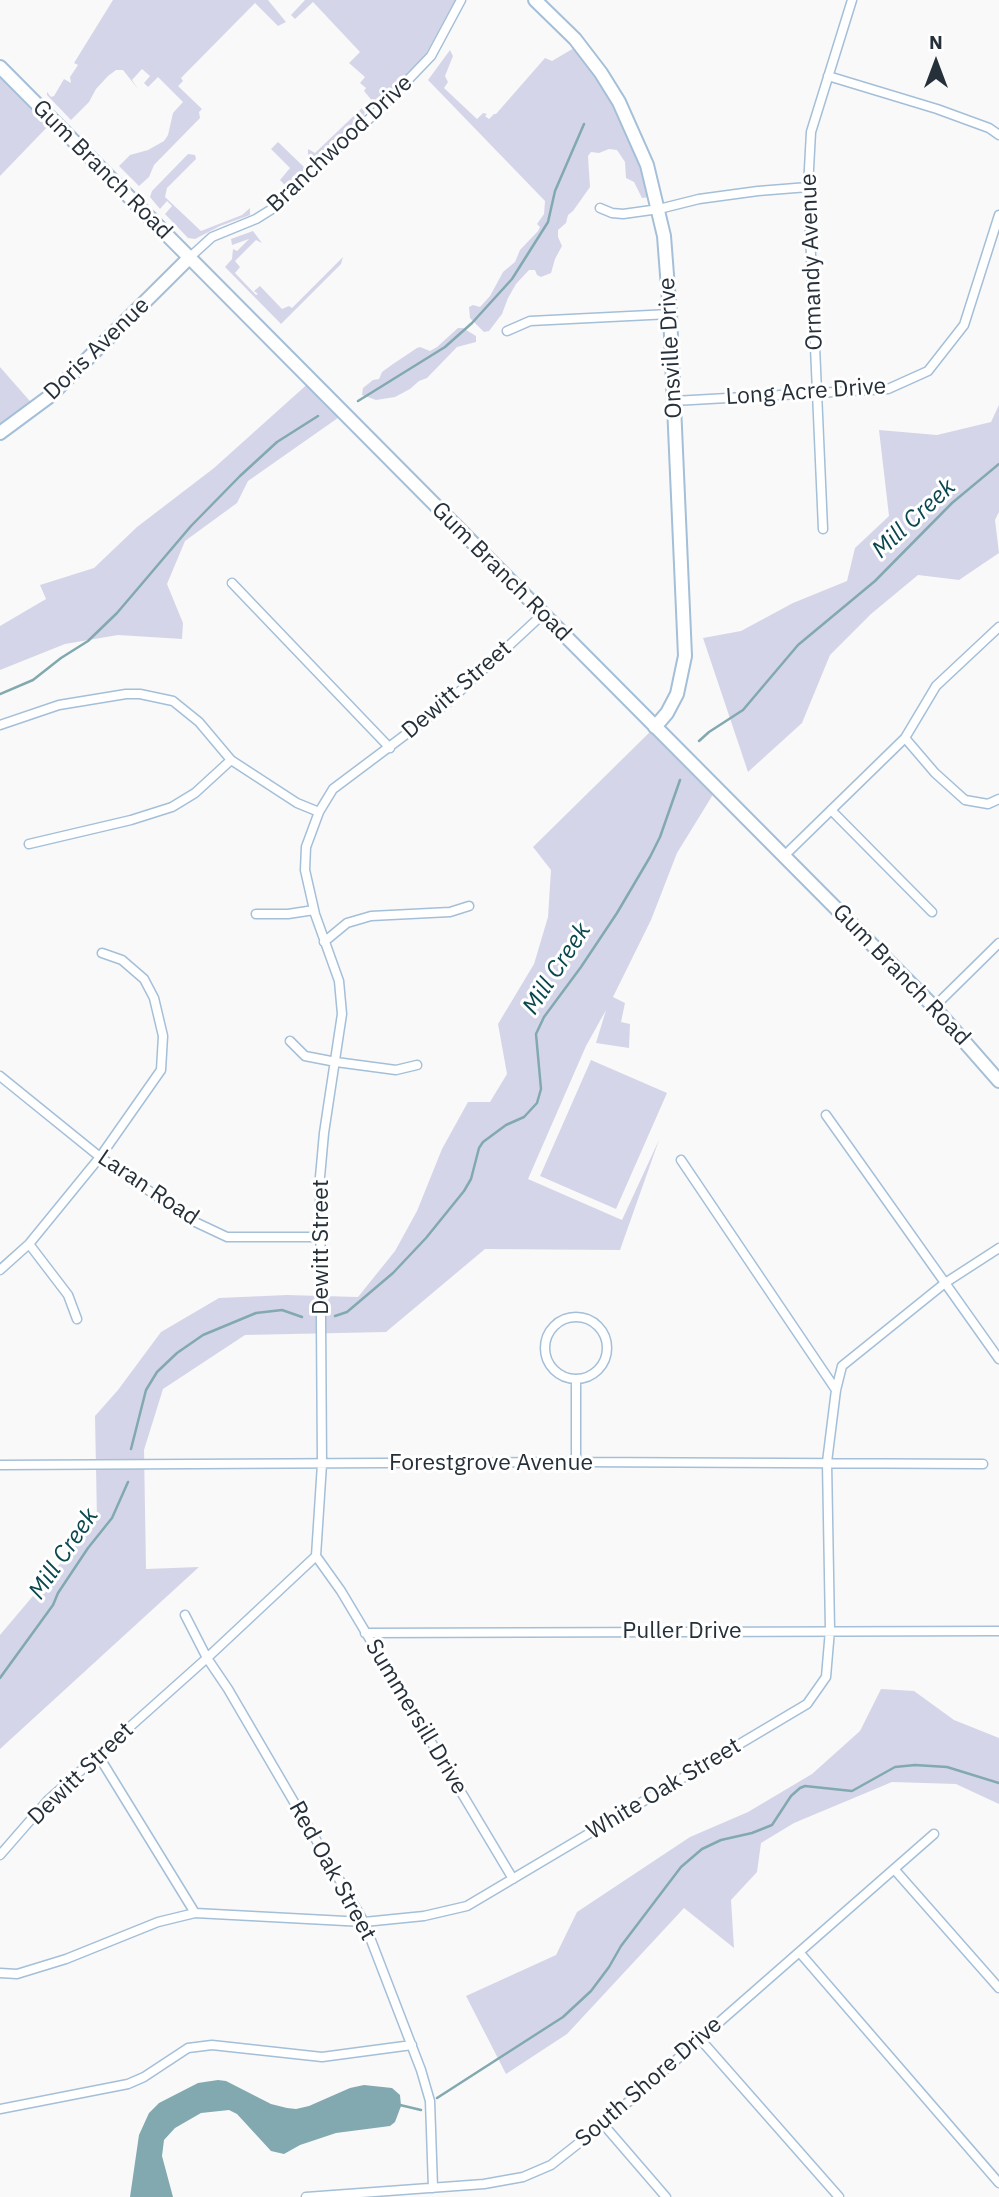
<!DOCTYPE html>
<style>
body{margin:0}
#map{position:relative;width:999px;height:2197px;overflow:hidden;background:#f9f9f9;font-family:"IBM Plex Sans",sans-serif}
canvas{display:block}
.north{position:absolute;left:901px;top:28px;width:70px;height:70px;-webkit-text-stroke:5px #fff;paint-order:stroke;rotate:0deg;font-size:19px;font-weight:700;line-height:28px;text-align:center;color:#25303a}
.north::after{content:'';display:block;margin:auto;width:24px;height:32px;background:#25303a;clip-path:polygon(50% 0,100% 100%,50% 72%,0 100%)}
</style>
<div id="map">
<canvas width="999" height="2197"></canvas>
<div class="north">N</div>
</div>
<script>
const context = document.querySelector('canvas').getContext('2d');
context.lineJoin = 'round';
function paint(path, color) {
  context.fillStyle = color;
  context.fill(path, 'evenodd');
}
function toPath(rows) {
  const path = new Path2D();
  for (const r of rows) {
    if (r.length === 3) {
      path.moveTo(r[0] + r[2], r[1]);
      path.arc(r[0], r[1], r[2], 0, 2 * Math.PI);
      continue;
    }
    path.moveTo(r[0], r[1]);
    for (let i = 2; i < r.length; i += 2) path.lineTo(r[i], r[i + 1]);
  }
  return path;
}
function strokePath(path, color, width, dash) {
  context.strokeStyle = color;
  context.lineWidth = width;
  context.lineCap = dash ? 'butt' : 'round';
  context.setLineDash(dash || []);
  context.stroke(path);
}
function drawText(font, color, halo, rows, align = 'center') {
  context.font = font + ' "IBM Plex Sans",sans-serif';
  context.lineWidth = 6;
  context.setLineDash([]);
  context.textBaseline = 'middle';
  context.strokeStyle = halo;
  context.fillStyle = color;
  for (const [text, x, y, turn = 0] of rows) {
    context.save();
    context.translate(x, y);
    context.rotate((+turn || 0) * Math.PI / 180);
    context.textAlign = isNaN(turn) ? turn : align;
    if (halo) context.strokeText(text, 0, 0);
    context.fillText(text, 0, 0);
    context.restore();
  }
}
paint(toPath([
 [113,0,268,0,286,22,278,26,255,3,181,78,183,81,178,86,202,109,199,112,200,118,154,165,149,177,139,186,119,166,130,155,148,150,164,141,168,135,173,113,183,102,158,77,148,87,144,83,150,76,142,69,132,80,138,89,123,70,116,70,108,76,96,89,89,102,71,120,47,95,47,92,51,97,54,96,64,79,71,83,70,77,78,65,74,63],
 [305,0,455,0,426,54,407,76,379,102,374,103,364,91,366,88,360,83,365,77,349,63,360,52,313,2,295,19,291,15],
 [574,48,585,59,617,108,651,190,649,197,642,198,634,182,626,178,625,162,617,150,609,149,599,153,591,152,588,156,590,187,573,211,568,215,566,223,558,230,558,237,562,246,555,259,551,273,541,277,537,275,535,270,529,270,516,284,508,298,502,314,489,331,484,332,470,318,469,307,473,305,480,307,490,296,503,272,515,262,520,250,538,231,540,227,537,224,544,214,545,201,428,80,450,50,453,56,445,76,448,82,444,88,477,119,483,113,487,114,485,116,489,119,494,114,496,114,545,58,552,61],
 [0,68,53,121,0,176],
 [363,107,365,110,364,116,321,158,315,160,308,156,308,149,315,153],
 [278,142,304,167,303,172,287,187,280,180,290,168,271,149],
 [188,154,195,155,196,159,167,188,165,197,201,231,242,215,250,208,250,215,220,226,195,239,188,238,165,214,172,206,167,201,160,209,150,197,152,191],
 [253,231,262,243,256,240,235,261,240,267,235,273,256,295,258,294,254,291,260,286,282,309,289,306,292,308,343,257,341,264,281,324,225,267,232,259,233,249,237,251,249,239,232,245,231,239],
 [458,328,463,328,476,336,476,342,457,347,427,378,419,381,410,389,395,397,376,400,362,395,363,388,373,380,379,379,382,372,393,364,417,348,420,347,430,351,437,347],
 [0,367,36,408,0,433],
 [312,380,345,413,248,481,237,503,185,541,167,584,183,623,182,639,118,635,65,644,0,670,0,626,46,599,40,585,94,568,137,527,214,468],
 [999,405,999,512,995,520,999,553,959,580,918,575,871,614,830,655,802,723,748,772,703,638,741,631,793,603,847,581,855,548,889,516,879,430,937,435,991,422],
 [655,727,717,788,677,853,651,920,613,997,625,1003,621,1022,630,1024,629,1048,596,1043,606,1010,586,1046,528,1179,622,1220,659,1140,620,1250,485,1249,386,1332,245,1335,163,1389,144,1450,146,1569,199,1567,0,1749,0,1635,97,1520,95,1416,118,1390,161,1332,219,1298,287,1295,358,1297,395,1251,417,1211,442,1149,468,1102,490,1102,507,1074,498,1024,534,964,548,917,551,870,533,847],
 [591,1060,667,1093,616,1209,540,1176],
 [881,1689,914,1691,954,1720,999,1738,999,1804,956,1784,892,1782,794,1823,761,1843,757,1872,731,1900,734,1948,684,1908,567,2034,506,2074,466,1996,556,1955,577,1912,690,1837,748,1812,812,1774,860,1731]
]), '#d5d5e9');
paint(toPath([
 [218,2080,226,2081,271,2104,287,2108,296,2109,309,2106,350,2088,364,2085,392,2088,400,2095,401,2106,395,2122,390,2126,336,2133,300,2145,284,2154,271,2151,237,2114,229,2110,201,2113,175,2128,164,2140,162,2156,173,2197,130,2197,139,2135,149,2113,159,2103,198,2083]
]), '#81a9af');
strokePath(toPath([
 [358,401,445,347,472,323,512,279,548,222,555,191,584,124],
 [0,694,33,680,61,658,88,641,117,613,191,526,240,476,277,442,318,416],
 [699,741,709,732,743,710,798,645,875,581,952,503,999,464],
 [335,1316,347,1312,393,1273,426,1238,464,1191,471,1179,479,1148,483,1142,506,1125,524,1117,537,1103,541,1089,536,1034,544,1017,581,967,617,913,650,857,660,837,680,780],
 [131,1449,146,1390,157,1372,177,1353,203,1335,256,1313,282,1310,302,1317],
 [0,1678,53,1605,58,1593,88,1548,112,1518,128,1482],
 [437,2098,563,2017,591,1991,609,1967,621,1946,681,1867,702,1849,721,1840,752,1833,772,1825,791,1796,800,1788,805,1786,852,1791,895,1767,915,1765,947,1767,999,1783],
 [400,2105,421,2110]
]), '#81a9af', 2.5);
const street = toPath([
 [828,76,937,109,989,128,999,135],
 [600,208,612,213,623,214,659,209,699,199,758,191,808,187],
 [189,258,212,237,256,219,272,209,384,105,431,56,461,0],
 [507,331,530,321,670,314],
 [674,401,888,389,928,371,964,325,999,215],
 [823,529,808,187,811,132,852,0],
 [232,583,390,748],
 [0,725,59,705,126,694,140,694,173,701,199,722,231,760,297,803,319,812],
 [905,738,935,773,965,800,988,804,999,799],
 [831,810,932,912],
 [29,844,131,820,172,807,195,793,231,760],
 [784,856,905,738,936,686,999,627],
 [256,914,288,914,314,910],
 [324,942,347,923,371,916,450,912,469,906],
 [934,1007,999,943],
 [290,1041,305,1056,336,1062,396,1070,417,1065],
 [0,1076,100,1157,193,1221,227,1237,321,1237],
 [826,1115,999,1359],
 [681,1160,836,1390],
 [29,1244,68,1295,77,1319],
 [0,1270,29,1244,100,1157,161,1070,163,1036,154,998,144,979,122,960,102,953],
 [576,1348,31],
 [576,1462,576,1379],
 [0,1465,576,1462,983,1464],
 [316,1556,341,1591,513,1879],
 [185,1615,207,1658,228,1689,364,1922,421,2070,430,2101,433,2188],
 [365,1633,999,1631],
 [98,1755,195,1913],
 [0,1855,48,1800,207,1658,316,1556,322,1464,320,1177,324,1133,342,1014,339,981,315,914,305,870,306,847,319,812,333,789,445,705,543,614],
 [894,1869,999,1988],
 [800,1953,999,2183],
 [0,1973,17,1974,66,1959,158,1922,195,1913,364,1922,424,1916,467,1906,807,1704,826,1677,830,1630,827,1462,836,1390,842,1366,945,1283,999,1248],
 [700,2039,839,2197],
 [0,2109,128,2084,144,2077,188,2048,212,2045,322,2057,412,2045],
 [603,2124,666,2197],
 [306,2197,484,2184,523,2177,551,2165,603,2124,934,1834]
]);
const secondary = toPath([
 [535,0,575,39,601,73,619,102,647,165,664,236,670,314,685,656,677,694,667,713,655,727],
 [0,433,50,396,189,258]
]);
const primary = toPath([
 [0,67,934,1007,999,1081]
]);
strokePath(street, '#a4bfd8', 11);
strokePath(secondary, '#a4bfd8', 16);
strokePath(primary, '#a4bfd8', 16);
strokePath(street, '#fff', 8);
strokePath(secondary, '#fff', 12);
strokePath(primary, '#fff', 12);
drawText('23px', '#25303a', '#fff', [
 ["Branchwood Drive",340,144,-43],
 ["Gum Branch Road",102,170,45],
 ["Ormandy Avenue",812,262,-92],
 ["Onsville Drive",671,348,-93],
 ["Doris Avenue",97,349,-44],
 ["Long Acre Drive",806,392,-4],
 ["Gum Branch Road",501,572,45],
 ["Dewitt Street",457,690,-41],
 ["Gum Branch Road",901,975,46],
 ["Laran Road",148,1188,34],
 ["Dewitt Street",321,1247,-90],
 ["Forestgrove Avenue",491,1463],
 ["Puller Drive",682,1631],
 ["Summersill Drive",416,1717,59],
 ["Dewitt Street",81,1774,-44],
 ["White Oak Street",664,1789,-31],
 ["Red Oak Street",332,1871,61],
 ["South Shore Drive",649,2082,-41]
]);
drawText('italic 24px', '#09474f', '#fff', [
 ["Mill Creek",914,519,-43],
 ["Mill Creek",557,969,-57],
 ["Mill Creek",64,1554,-56]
]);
</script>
